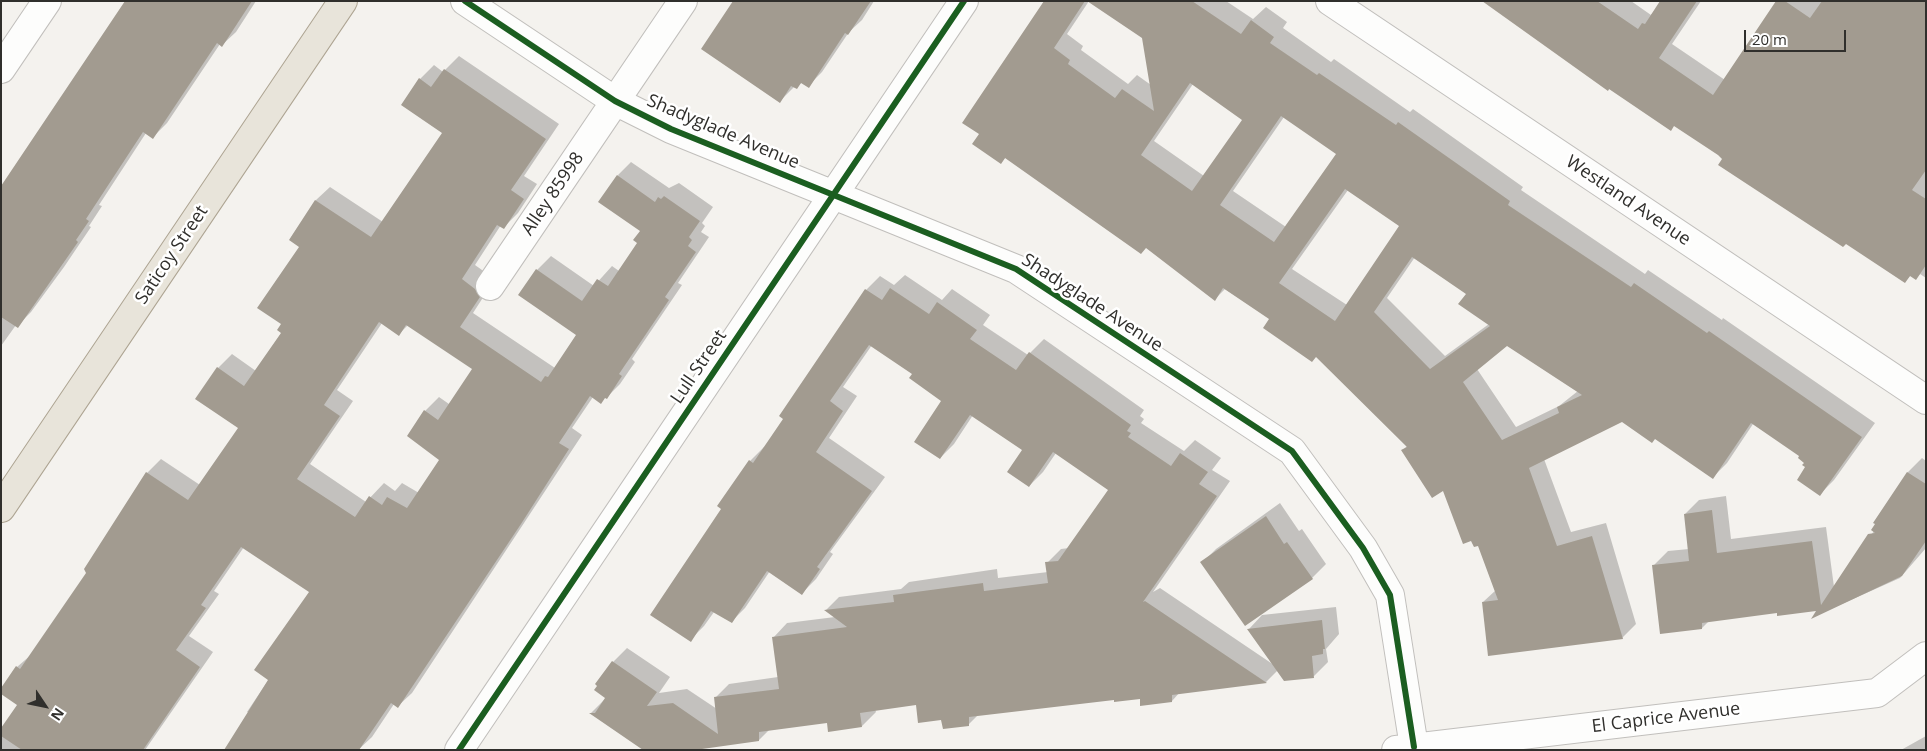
<!DOCTYPE html>
<style>
body{margin:0}
#map{position:relative;width:1927px;height:751px;overflow:hidden;background:#f4f2ee;font-family:"Open Sans",sans-serif}
canvas{display:block}
.frame{position:absolute;inset:0;border:2px solid #302f2c;pointer-events:none}
.north{position:absolute;left:20px;top:681px;width:50px;height:50px;-webkit-text-stroke:4px #fff;paint-order:stroke;rotate:124deg;font-size:14px;font-weight:700;line-height:20px;text-align:center;color:#302f2c}
.north::after{content:'';display:block;margin:auto;width:18px;height:22px;background:#302f2c;clip-path:polygon(50% 0,100% 100%,50% 72%,0 100%)}
.scale{position:absolute;left:1744px;top:30px;width:102px;height:22px;box-sizing:border-box;border:2px solid #302f2c;border-top:0;padding-left:6px;font-size:15px;line-height:18px;white-space:nowrap;color:#302f2c;-webkit-text-stroke:4px #fff;paint-order:stroke}
</style>
<div id="map">
<canvas width="1927" height="751"></canvas>
<div class="frame"></div>
<div class="north">N</div>
<div class="scale">20 m</div>
</div>
<script>
const context = document.querySelector('canvas').getContext('2d');
context.lineJoin = 'round';
function paint(path, color) {
  context.fillStyle = color;
  context.fill(path, 'evenodd');
}
function toPath(rows) {
  const path = new Path2D();
  for (const r of rows) {
    path.moveTo(r[0], r[1]);
    for (let i = 2; i < r.length; i += 2) path.lineTo(r[i], r[i + 1]);
  }
  return path;
}
function strokePath(path, color, width, dash) {
  context.strokeStyle = color;
  context.lineWidth = width;
  context.lineCap = dash ? 'butt' : 'round';
  context.setLineDash(dash || []);
  context.stroke(path);
}
function drawText(font, color, halo, rows, align = 'center') {
  context.font = font + ' "Open Sans",sans-serif';
  context.lineWidth = 5;
  context.setLineDash([]);
  context.textBaseline = 'middle';
  context.strokeStyle = halo;
  context.fillStyle = color;
  for (const [text, x, y, turn = 0] of rows) {
    context.save();
    context.translate(x, y);
    context.rotate((+turn || 0) * Math.PI / 180);
    context.textAlign = isNaN(turn) ? turn : align;
    if (halo) context.strokeText(text, 0, 0);
    context.fillText(text, 0, 0);
    context.restore();
  }
}
paint(toPath([
 [127,1,256,1,236,32,222,45,220,44,167,123,153,137,146,133,99,205,102,206,89,226,91,227,64,267,31,312,17,326,16,325,1,346,1,188],
 [735,1,874,1,862,20,849,32,822,72,808,86,802,82,796,88,794,87,780,101],
 [1045,1,1089,1,1067,34,1083,46,1081,50,1128,84,1137,75,1151,85,1143,37,1090,1,1226,1,1253,19,1266,7,1287,22,1283,28,1331,62,1334,59,1410,112,1413,109,1523,187,1521,190,1645,274,1648,270,1722,320,1723,318,1875,423,1834,480,1820,494,1806,462,1801,456,1753,424,1727,463,1713,477,1656,438,1622,420,1544,459,1571,532,1606,523,1636,624,1622,638,1483,602,1496,590,1479,545,1444,489,1402,451,1407,446,1317,356,1271,319,1225,289,1215,299,1146,247,1006,157,1001,163,981,134],
 [1193,84,1244,120,1204,176,1154,141],
 [1284,117,1338,153,1286,227,1233,191],
 [1348,190,1401,225,1347,305,1292,269],
 [1415,257,1467,294,1489,324,1445,356,1387,298],
 [1507,345,1578,391,1559,406,1516,427,1477,369],
 [1484,1,1631,1,1651,15,1662,1,1701,1,1672,44,1725,80,1778,1,1926,1,1926,278,1920,274,1916,278,1911,275,1904,282,1675,125,1610,88,1608,90],
 [459,56,559,124,524,176,537,184,518,213,504,227,501,225,475,265,489,275,493,282,473,313,555,368,577,334,537,270,551,256,594,286,612,266,619,271,639,242,641,231,618,175,631,162,669,188,679,183,713,207,702,223,705,226,701,232,709,237,678,283,682,285,632,359,635,362,620,384,606,398,593,397,572,428,582,435,412,693,398,706,394,704,372,737,358,750,247,712,269,679,311,592,244,547,214,591,219,594,189,636,213,652,145,750,1,750,1,736,19,705,17,667,32,654,87,573,147,473,161,459,200,485,240,428,218,368,232,354,256,371,282,332,301,246,290,239,316,200,330,187,383,222,443,133,420,79,434,65,443,72],
 [382,323,399,334,408,325,474,369,449,404,439,397,425,411,441,460,419,493,402,483,395,491,384,483,366,502,310,464,353,401,337,390],
 [905,275,942,300,952,289,990,315,983,325,1028,355,1044,339,1144,410,1140,416,1144,419,1141,423,1184,451,1195,440,1221,458,1212,470,1230,481,1153,592,1160,588,1274,665,1249,629,1262,615,1336,607,1339,634,1326,649,1328,662,1314,676,1278,670,1266,682,1180,692,1172,701,1141,698,1115,698,979,714,969,724,943,719,917,704,875,709,876,712,862,726,828,722,769,730,759,740,694,749,591,713,607,697,597,684,613,662,627,648,670,677,659,693,687,689,717,709,715,698,729,684,778,677,773,638,787,623,835,617,826,610,839,597,901,589,909,582,997,569,998,578,1048,572,1047,563,1061,549,1069,548,1109,490,1056,453,1043,472,1029,486,1024,449,973,415,954,444,940,458,943,400,913,373,872,345,843,387,857,396,829,438,885,477,830,552,833,554,816,579,802,593,770,571,745,608,731,622,714,612,704,626,690,640,722,508,750,461,764,447,765,448,785,418,781,415,866,290,880,276,894,285],
 [1922,458,1926,461,1926,548,1900,578,1815,616,1819,610,1778,612,1709,621,1702,628,1654,565,1668,551,1689,549,1685,514,1699,500,1726,496,1731,539,1826,527,1834,587,1874,531,1877,524,1874,522,1908,472],
 [1280,503,1299,531,1302,529,1326,564,1312,578,1202,563,1216,549],
 [1926,736,1926,750,1901,750]
]), '#0003');
paint(toPath([
 [125,1,252,1,222,47,217,43,153,139,143,132,86,219,89,221,76,240,78,242,18,328,1,317,1,186],
 [733,1,871,1,848,35,845,33,809,88,801,83,797,89,791,86,780,103,701,49],
 [1044,1,1085,1,1054,48,1070,60,1068,64,1115,98,1122,89,1154,111,1142,38,1087,1,1192,1,1241,34,1251,20,1274,37,1270,43,1317,75,1319,73,1396,125,1398,122,1510,201,1508,205,1631,287,1634,283,1707,333,1709,331,1862,437,1820,496,1797,480,1805,467,1802,465,1804,463,1798,458,1799,456,1751,423,1713,479,1655,439,1652,443,1622,422,1529,468,1557,546,1592,536,1623,639,1488,656,1482,602,1498,600,1478,546,1474,547,1471,541,1463,544,1443,491,1432,498,1401,450,1407,447,1316,357,1312,362,1263,328,1269,319,1223,288,1215,301,1146,248,1141,254,1005,158,1001,164,972,144,979,134,962,123],
 [1190,83,1242,120,1192,191,1141,155],
 [1281,116,1336,154,1274,242,1220,205],
 [1345,189,1399,226,1335,321,1279,283],
 [1412,257,1466,294,1458,304,1490,326,1430,369,1374,312],
 [1507,346,1582,395,1557,407,1559,413,1502,440,1463,382],
 [1482,1,1597,1,1638,29,1642,23,1645,24,1660,1,1697,1,1659,58,1713,95,1776,1,1785,1,1810,18,1822,1,1926,1,1926,170,1912,190,1926,199,1926,265,1916,280,1910,276,1905,283,1846,244,1843,247,1718,165,1722,159,1718,155,1674,126,1671,131,1609,89,1608,91],
 [444,69,546,139,511,190,524,199,504,229,497,225,462,279,475,289,480,297,460,327,541,382,545,376,548,377,576,335,518,295,536,269,582,301,597,279,608,286,637,243,633,240,640,231,598,202,617,175,655,202,658,197,661,199,664,196,700,221,689,237,692,240,688,246,696,252,665,297,669,300,619,374,622,376,607,399,605,398,601,404,590,396,559,443,569,449,521,524,398,708,391,703,359,750,224,750,268,680,254,670,309,592,241,547,201,605,206,608,176,650,200,667,143,750,22,750,1,736,1,728,17,705,1,694,1,688,16,666,20,669,86,573,84,569,146,472,188,500,238,428,195,399,217,367,244,386,281,333,277,330,281,324,257,308,299,247,289,240,315,200,371,237,442,133,401,105,419,78,431,87],
 [379,322,399,336,406,325,472,369,438,420,424,410,407,436,439,460,407,508,387,497,382,505,369,496,355,517,297,479,340,416,324,405],
 [890,288,929,314,937,302,977,330,970,339,1016,370,1029,352,1131,425,1127,431,1131,433,1128,437,1171,466,1180,453,1208,472,1199,484,1217,496,1143,602,1145,601,1267,683,1172,695,1172,702,1140,706,1140,699,1114,702,1114,700,969,717,969,726,943,729,941,720,918,723,916,705,860,713,862,727,828,732,827,723,759,732,759,741,695,750,643,750,589,713,595,713,605,698,594,690,597,686,595,684,612,661,657,692,647,706,673,703,718,734,714,697,779,689,772,637,847,627,824,610,894,602,893,595,983,583,984,591,1048,583,1045,562,1058,561,1108,490,1053,452,1029,487,1007,472,1022,450,970,415,940,459,914,442,941,401,909,378,912,374,869,345,830,401,843,411,816,452,872,491,817,567,820,569,802,595,767,571,732,623,711,611,691,642,650,615,721,509,717,506,749,460,753,463,783,419,779,416,865,289,882,300],
 [1907,472,1926,484,1926,541,1902,576,1811,619,1816,611,1777,616,1777,613,1702,623,1702,629,1660,634,1652,565,1689,561,1684,514,1712,510,1717,553,1812,541,1821,605,1868,534,1875,533,1871,530,1875,524,1873,523],
 [1266,516,1284,544,1287,542,1313,579,1245,626,1200,562],
 [1322,620,1325,649,1323,649,1323,654,1312,656,1314,678,1284,681,1247,629]
]), '#a29b90');
const minor = toPath([
 [465,1,615,101,671,129,1016,269,1292,451,1363,548,1390,595,1414,747],
 [1330,1,1926,400],
 [1,69,47,1],
 [490,286,683,1],
 [459,750,964,1],
 [1396,750,1877,693,1926,656]
]);
const major = toPath([
 [1,508,343,1]
]);
strokePath(minor, '#c1bfbc', 30);
strokePath(major, '#ada492', 30);
strokePath(minor, '#fdfdfc', 28);
strokePath(major, '#e8e4da', 28);
strokePath(toPath([
 [465,1,615,101,671,129,1016,269,1292,451,1363,548,1390,595,1414,747],
 [459,750,964,1]
]), '#1b5e20', 6);
drawText('18px', '#302f2c', '#fff', [
 ["Shadyglade Avenue",723,132,23],
 ["Alley 85998",553,194,-56],
 ["Westland Avenue",1628,201,34],
 ["Saticoy Street",172,255,-56],
 ["Shadyglade Avenue",1092,303,33],
 ["Lull Street",699,367,-56],
 ["El Caprice Avenue",1666,718,-7]
]);
</script>
